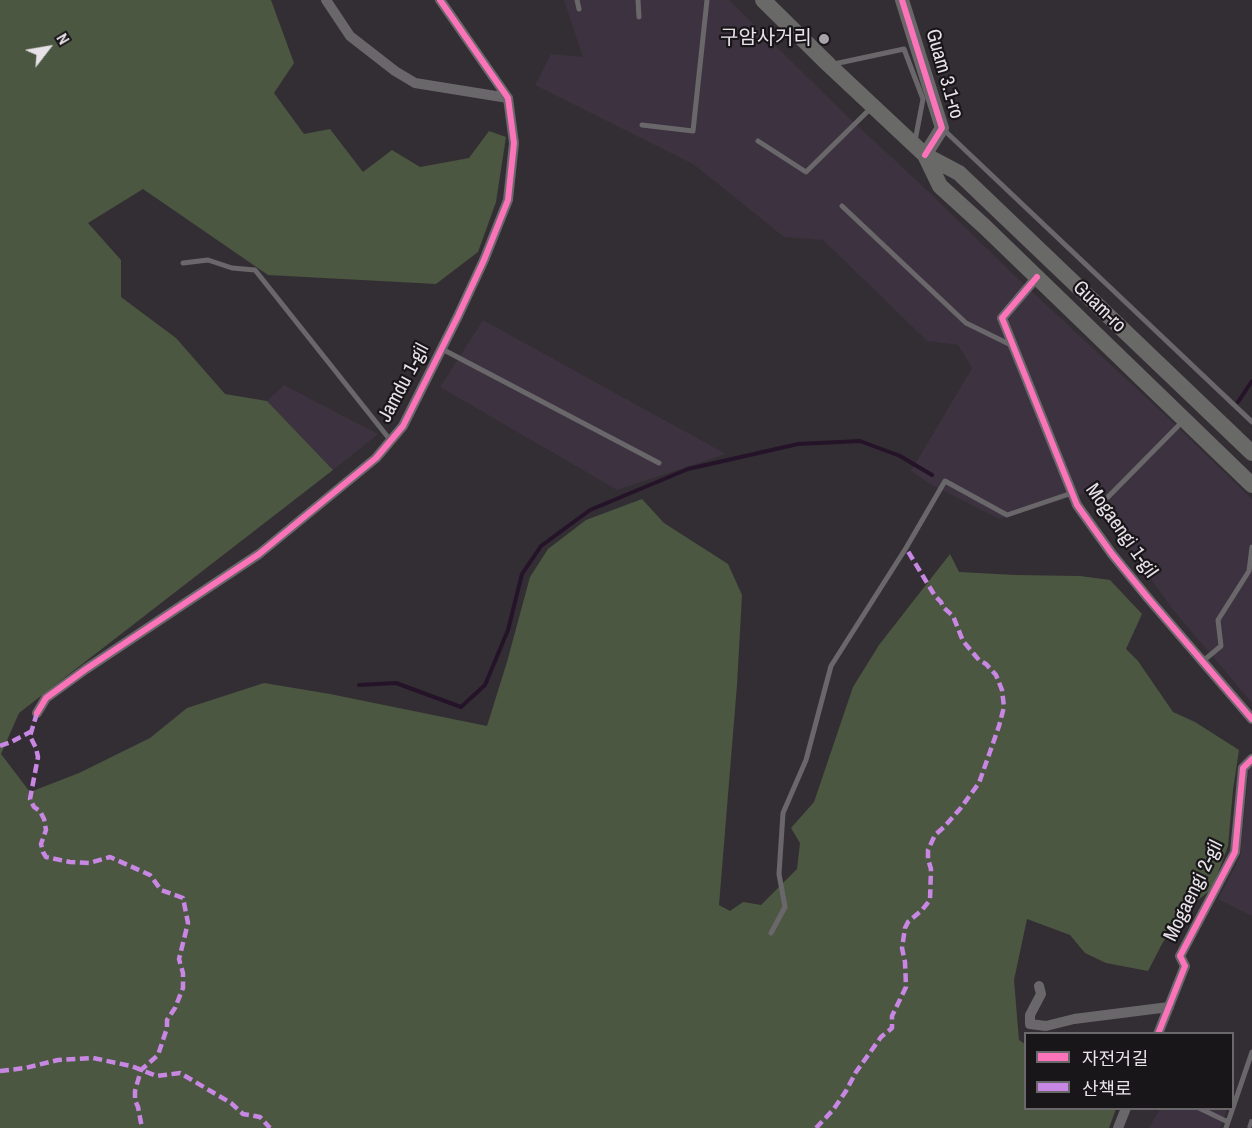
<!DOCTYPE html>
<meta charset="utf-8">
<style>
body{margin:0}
#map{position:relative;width:1252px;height:1128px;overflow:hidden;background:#332e33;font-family:"Archivo Narrow","Noto Sans KR",sans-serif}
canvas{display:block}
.legend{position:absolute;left:1024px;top:1032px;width:210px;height:78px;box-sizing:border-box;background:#19161a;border:2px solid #6b686c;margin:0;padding:8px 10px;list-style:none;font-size:18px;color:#e7e2e8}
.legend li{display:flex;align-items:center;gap:12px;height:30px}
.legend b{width:30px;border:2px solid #6b686c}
.north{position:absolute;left:18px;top:18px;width:60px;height:60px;-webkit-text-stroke:4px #19161a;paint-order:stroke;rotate:59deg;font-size:16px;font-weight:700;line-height:24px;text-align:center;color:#e7e2e8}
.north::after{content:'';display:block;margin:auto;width:21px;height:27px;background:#e7e2e8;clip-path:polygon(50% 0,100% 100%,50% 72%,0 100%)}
</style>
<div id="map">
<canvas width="1252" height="1128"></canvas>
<ul class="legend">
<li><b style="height:8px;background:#fb73b8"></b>자전거길</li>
<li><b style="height:8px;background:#c787e3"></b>산책로</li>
</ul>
<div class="north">N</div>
</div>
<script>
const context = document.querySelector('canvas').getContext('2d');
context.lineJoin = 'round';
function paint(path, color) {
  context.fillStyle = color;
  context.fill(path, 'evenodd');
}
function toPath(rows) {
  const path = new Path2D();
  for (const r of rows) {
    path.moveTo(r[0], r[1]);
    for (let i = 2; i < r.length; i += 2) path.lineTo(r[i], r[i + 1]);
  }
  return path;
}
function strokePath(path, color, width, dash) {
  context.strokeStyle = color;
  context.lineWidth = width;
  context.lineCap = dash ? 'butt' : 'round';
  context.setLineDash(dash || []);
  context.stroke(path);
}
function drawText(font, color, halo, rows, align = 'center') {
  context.font = font + ' "Archivo Narrow","Noto Sans KR",sans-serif';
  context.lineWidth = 4.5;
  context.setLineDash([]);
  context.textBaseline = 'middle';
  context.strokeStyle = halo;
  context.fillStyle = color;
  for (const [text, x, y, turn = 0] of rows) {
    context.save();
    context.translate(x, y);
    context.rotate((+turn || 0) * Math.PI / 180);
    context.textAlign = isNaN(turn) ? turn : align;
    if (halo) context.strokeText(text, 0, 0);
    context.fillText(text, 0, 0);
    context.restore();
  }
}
paint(toPath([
 [564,0,729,0,845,114,928,191,1011,272,1166,416,1252,499,1252,703,1174,611,1088,492,999,519,932,485,911,471,972,368,958,345,927,341,823,240,784,237,693,164,535,85,551,54,583,57],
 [483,320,726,454,617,490,440,387],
 [284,385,378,434,333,470,267,401],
 [1252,765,1252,916,1218,899,1240,857,1249,768],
 [1160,1109,1227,1109,1220,1128,1149,1128]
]), '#3d323f');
paint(toPath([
 [0,0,271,0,294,63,274,93,304,134,330,129,363,172,392,150,420,167,469,158,489,131,506,137,496,202,478,252,436,284,268,275,143,189,88,223,121,260,121,297,176,338,225,394,267,401,333,470,19,713,1,754,30,792,79,773,150,738,187,708,264,683,330,694,487,726,507,662,530,577,548,549,586,520,642,499,664,523,728,564,742,595,737,685,719,905,730,911,743,902,761,905,797,869,800,843,791,828,814,802,853,687,879,645,950,554,959,572,1015,575,1080,576,1110,580,1142,614,1126,649,1138,661,1173,712,1195,722,1239,750,1233,790,1228,846,1212,889,1194,903,1163,942,1148,971,1106,963,1085,953,1070,935,1027,919,1014,980,1019,1040,1025,1044,1026,1108,1115,1109,1116,1109,1109,1128,0,1128]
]), '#4b5741');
strokePath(toPath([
 [1238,402,1252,381],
 [359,685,396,683,461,707,485,685,508,630,522,574,541,546,590,510,688,469,798,444,860,441,900,456,932,475]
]), '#251429', 4);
strokePath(toPath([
 [577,0,579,9],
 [638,0,639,17],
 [834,64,904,49,923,99,915,141],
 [642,125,693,131,707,0],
 [944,130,1252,422],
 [758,141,806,172,872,107],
 [842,206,966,323,1011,345],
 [183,263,208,260,232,268,255,270,391,441],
 [442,349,659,463],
 [1108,497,1183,421],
 [1203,661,1221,646,1218,620,1249,571,1252,547],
 [771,933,785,907,779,874,783,813,806,760,831,666,906,548,945,481,1007,515,1072,493],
 [1199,1108,1228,1122],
 [1226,1128,1252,1052]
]), '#6a676b', 5);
strokePath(toPath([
 [326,0,350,36,395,71,415,83,508,98],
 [1037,277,1002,318,1077,505,1112,554,1148,598,1252,719],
 [37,713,46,698,86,669,259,554,376,458,403,426,458,316,484,260,508,200,514,143,508,98,440,0],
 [1039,986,1041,994,1030,1015,1030,1024,1046,1026,1074,1019,1169,1007],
 [1158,1034,1185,966,1180,956,1235,852,1243,768,1252,759],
 [1118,1128,1126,1108]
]), '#6a676b', 10);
strokePath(toPath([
 [902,0,942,128,925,155]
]), '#6a676b', 14);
strokePath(toPath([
 [763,0,829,65,925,155,959,173,1252,453],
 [925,155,940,186,985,227,1252,485]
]), '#696967', 16);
strokePath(toPath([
 [1249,1128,1252,1119]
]), '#6a666a', 4, [9, 4.5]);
strokePath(toPath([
 [37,713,30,736,36,748,38,757,30,799,34,807,40,811,44,819,46,830,41,844,43,852,46,857,70,862,89,863,110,857,150,875,161,890,183,898,188,923,179,959,183,973,183,988,175,1008,167,1020,167,1028,158,1055,141,1070,135,1091,135,1100,138,1107,142,1128],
 [0,746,11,742,32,731],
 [0,1071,25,1068,58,1060,93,1058,131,1066,157,1076,180,1073,231,1103,243,1114,260,1117,270,1128],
 [816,1128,833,1110,846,1091,856,1072,881,1037,892,1028,892,1016,906,987,905,962,902,948,905,928,908,922,922,910,930,900,931,869,928,859,928,850,935,835,944,827,960,809,979,783,999,726,1004,707,1002,690,996,675,986,664,979,660,963,641,953,616,943,607,941,602,935,596,906,548]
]), '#c787e3', 4.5, [9, 4.5]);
strokePath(toPath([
 [902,0,942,128,925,155],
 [1037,277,1002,318,1077,505,1112,554,1148,598,1252,719],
 [37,713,46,698,86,669,259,554,376,458,403,426,458,316,484,260,508,200,514,143,508,98,440,0],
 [1158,1034,1185,966,1180,956,1235,852,1243,768,1252,759]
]), '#fb73b8', 6);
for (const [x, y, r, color] of [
 [824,39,6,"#a8a3a9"]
]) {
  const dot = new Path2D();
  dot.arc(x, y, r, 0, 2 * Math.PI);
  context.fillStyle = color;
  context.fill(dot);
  strokePath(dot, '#19161a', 2);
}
drawText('20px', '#e7e2e8', '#19161a', [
 ["구암사거리",812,39]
], 'right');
drawText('20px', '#e7e2e8', '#19161a', [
 ["Guam 3.1-ro",944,74,74],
 ["Guam-ro",1099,307,44],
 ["Jamdu 1-gil",404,383,-62],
 ["Mogaengi 1-gil",1121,531,55],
 ["Mogaengi 2-gil",1194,891,-64]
]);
</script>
